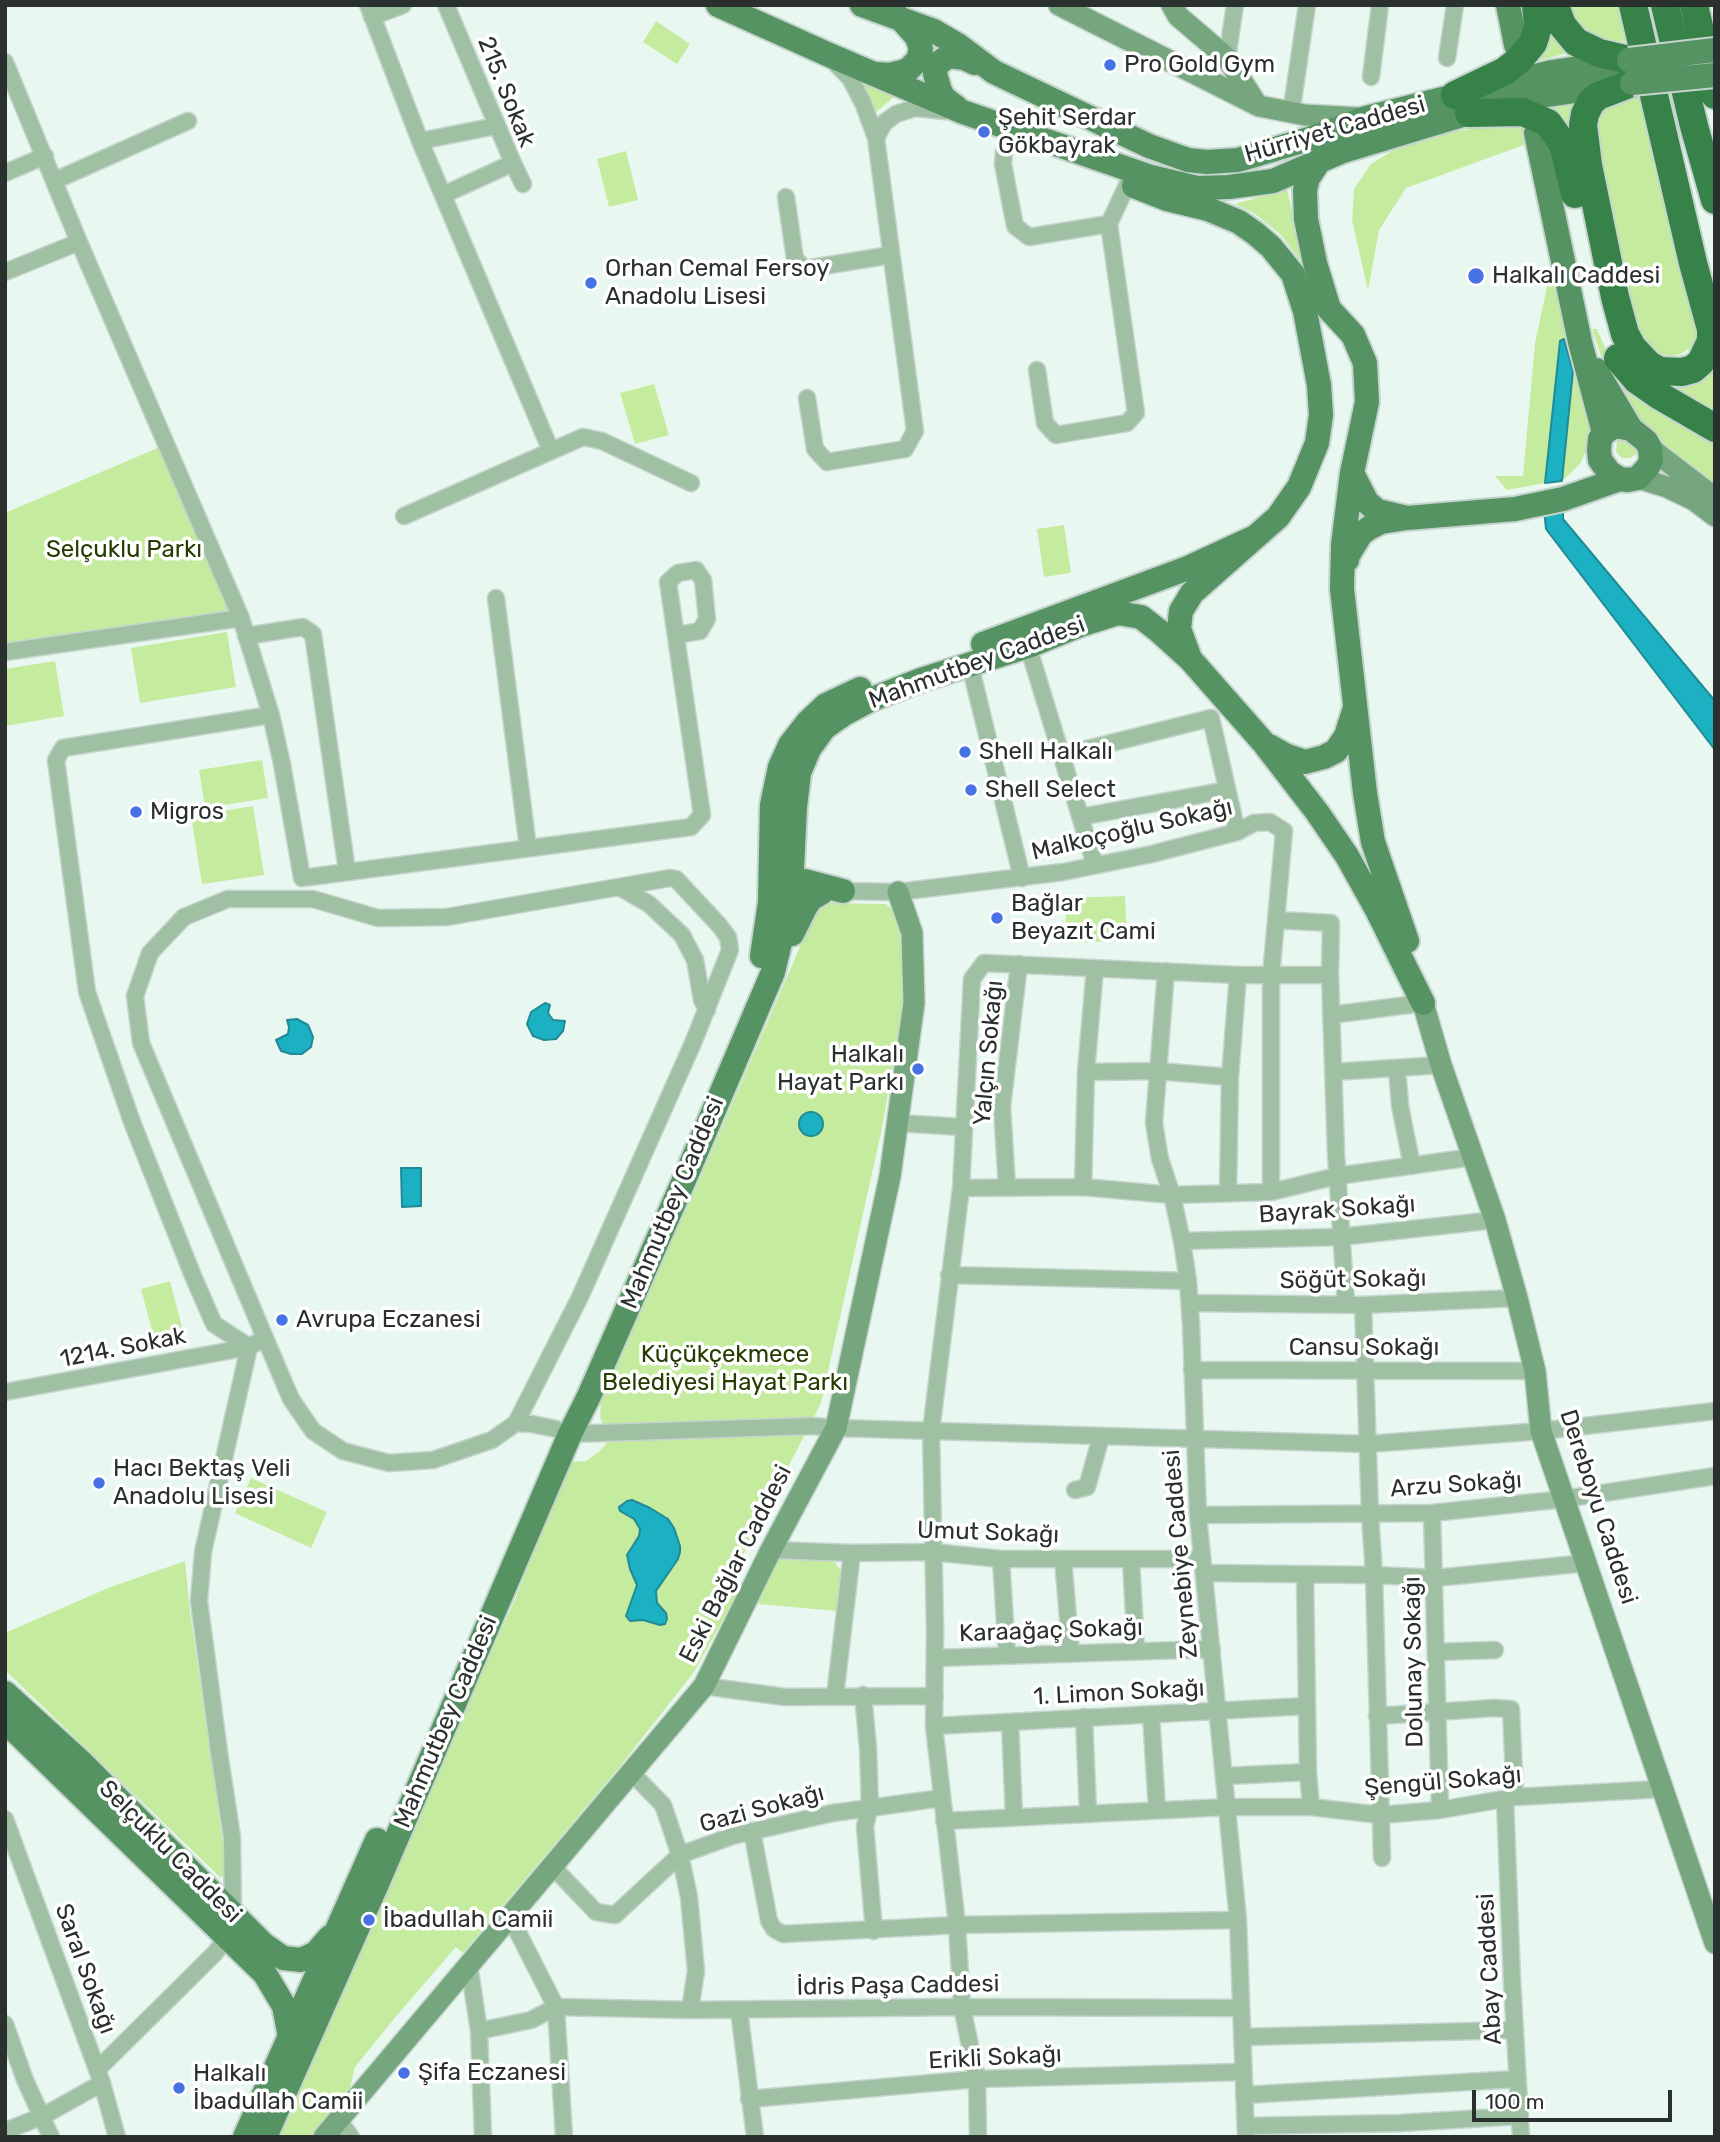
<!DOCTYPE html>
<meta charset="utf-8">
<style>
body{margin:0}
#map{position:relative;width:1720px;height:2142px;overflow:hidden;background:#e8f8f1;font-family:Rubik,sans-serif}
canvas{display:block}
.frame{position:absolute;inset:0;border:7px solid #2a302e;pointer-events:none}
.scale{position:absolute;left:1472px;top:2090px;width:200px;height:32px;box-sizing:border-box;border:4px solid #2a302e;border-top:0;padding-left:9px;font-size:21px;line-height:24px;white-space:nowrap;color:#2a302e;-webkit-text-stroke:5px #fff;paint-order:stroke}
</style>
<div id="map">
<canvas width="1720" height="2142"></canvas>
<div class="frame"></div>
<div class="scale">100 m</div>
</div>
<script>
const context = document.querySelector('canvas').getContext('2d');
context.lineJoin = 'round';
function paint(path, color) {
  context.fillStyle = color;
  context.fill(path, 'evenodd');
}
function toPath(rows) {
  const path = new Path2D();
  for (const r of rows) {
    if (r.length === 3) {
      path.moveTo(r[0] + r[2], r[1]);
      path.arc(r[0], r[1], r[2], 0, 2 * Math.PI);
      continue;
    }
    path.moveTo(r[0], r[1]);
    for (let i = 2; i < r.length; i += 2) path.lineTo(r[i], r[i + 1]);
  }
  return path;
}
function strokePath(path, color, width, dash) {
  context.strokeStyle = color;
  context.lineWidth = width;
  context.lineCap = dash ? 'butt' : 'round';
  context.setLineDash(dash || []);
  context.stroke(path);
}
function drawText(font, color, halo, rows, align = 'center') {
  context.font = font + ' Rubik,sans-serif';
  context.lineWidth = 7;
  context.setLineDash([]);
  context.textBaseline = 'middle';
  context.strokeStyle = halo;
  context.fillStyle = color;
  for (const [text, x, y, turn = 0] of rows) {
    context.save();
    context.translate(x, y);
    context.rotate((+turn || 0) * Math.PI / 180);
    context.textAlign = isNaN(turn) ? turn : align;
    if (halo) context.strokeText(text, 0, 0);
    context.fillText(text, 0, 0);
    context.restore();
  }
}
paint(toPath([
 [1563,5,1624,5,1630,42,1608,41,1584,33],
 [1547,17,1579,50,1522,65],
 [656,21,690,44,677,64,643,42],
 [857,74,901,91,875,113],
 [1588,94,1579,141,1533,104],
 [1640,94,1699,334,1691,347,1681,354,1670,356,1654,354,1641,343,1629,314,1590,126,1594,109],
 [1521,118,1532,142,1406,188,1379,230,1368,291,1352,220,1354,189,1371,164,1407,142],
 [626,151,638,200,609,207,597,159],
 [1287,189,1303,264,1281,235,1254,213,1235,204],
 [1555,249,1569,334,1564,339,1560,341,1545,483,1507,490,1495,476,1523,476,1535,343],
 [1592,329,1597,329,1611,361,1660,409,1715,443,1715,489,1651,437,1609,380],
 [1715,364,1715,422,1663,384],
 [1573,371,1589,424,1588,446,1580,464,1562,481],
 [654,384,669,435,635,444,620,393],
 [1623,437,1638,447,1636,454,1630,458,1622,458,1616,452,1617,441],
 [167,444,241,618,5,646,5,513],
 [1064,525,1071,573,1044,577,1037,529],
 [227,632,236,687,140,703,131,648],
 [55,661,64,716,5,726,5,669],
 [262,760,268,798,205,808,199,770],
 [253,806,264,875,202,884,191,816],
 [1125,896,1127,941,1067,943,1065,898],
 [827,903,886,904,899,916,908,936,900,1025,881,1133,821,1403,727,1586,738,1593,694,1672,617,1770,463,1953,456,1947,398,2014,355,2067,349,2092,312,2137,275,2137,390,1875,515,1600,569,1462,586,1461,600,1451,606,1444,607,1436,600,1417,601,1403,609,1378,697,1186,815,912],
 [170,1281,183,1331,154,1338,141,1289],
 [251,1478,327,1512,311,1548,235,1513],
 [783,1557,833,1560,843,1573,837,1611,758,1604,778,1560],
 [185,1561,190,1611,227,1870,221,1878,5,1670,5,1633,108,1588]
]), '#c5ec9e');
const water = toPath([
 [1564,339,1573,371,1562,481,1545,483,1560,341,1564,339],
 [1563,507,1563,519,1715,701,1715,750,1546,529,1544,510,1563,507],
 [545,1003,550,1005,548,1013,553,1020,565,1021,563,1031,556,1039,544,1040,533,1036,527,1024,531,1012,545,1003],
 [297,1019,308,1025,313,1037,311,1047,302,1054,291,1054,281,1051,276,1040,288,1034,289,1027,287,1020,297,1019],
 [811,1124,12],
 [401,1168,421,1168,421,1206,402,1207,401,1168],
 [632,1500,650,1508,668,1519,674,1528,680,1546,680,1552,678,1559,656,1591,657,1603,666,1613,667,1619,665,1624,660,1625,643,1620,630,1621,626,1616,637,1585,630,1569,627,1555,639,1536,640,1529,634,1519,620,1511,619,1507,627,1501,632,1500]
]);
paint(water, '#1bb1c2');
strokePath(water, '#208a96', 2);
const street = toPath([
 [368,5,420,141,551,451],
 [372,17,403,5],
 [1227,58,1235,5],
 [1447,58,1455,5],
 [5,62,79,242,241,618,271,715,282,764,302,878,691,827,702,815,668,582,678,573,696,570,703,580,707,619,700,631,677,635],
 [1371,77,1380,5],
 [1291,114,1307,5],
 [876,138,884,123,896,114,915,108,945,111],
 [420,141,496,126],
 [1004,152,1003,164,1015,226,1029,237,1109,224,1128,183],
 [513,163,523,184],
 [5,173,45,156],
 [54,181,188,121],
 [443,195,513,163,446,5],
 [786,197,795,259,805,269,891,255],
 [5,272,79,242],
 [1037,370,1045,423,1056,435,1127,423,1136,413,1109,224],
 [807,398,815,449,827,462,905,449,915,431,876,138,863,103,850,78,833,61],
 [404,516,583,437,602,441,691,483],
 [496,598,528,848],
 [246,636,303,627,313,634,347,871],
 [1028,646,1095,865],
 [5,652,241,618],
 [970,665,1022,878],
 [1063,755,1211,718,1237,832],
 [1080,817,1227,790],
 [619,887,649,904,682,935,695,960,702,1000,707,1010],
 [843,891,898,892,1063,872,1152,854,1237,832,1254,823,1270,822,1284,831,1271,976,1271,1192],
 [1276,920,1331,923,1330,975,1336,1154,1346,1304],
 [1166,971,1154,1123,1160,1159,1172,1195,1182,1241,1188,1281,1191,1325,1198,1515,1238,1920,1246,2137],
 [1331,1015,1423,1003],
 [1397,1068,1400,1106,1412,1166],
 [1086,1072,1157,1071,1230,1077],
 [1333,1072,1441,1065],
 [897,1123,963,1127],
 [1007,1187,1002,1107,1019,964],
 [1083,1187,1086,1072,1095,968],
 [961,1188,1083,1187,1172,1195,1271,1192,1337,1176,1473,1157],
 [1228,1193,1230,1077,1238,975],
 [1182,1241,1340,1237,1495,1220],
 [949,1275,1188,1281],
 [1190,1303,1363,1305,1517,1298],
 [1363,1305,1370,1513,1374,1575,1382,1858],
 [265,1338,141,1043,135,996,150,953,184,917,228,899,313,899,378,918,447,917,670,878,676,879,719,925,728,937,730,950,693,1043,580,1297,516,1423,492,1440,433,1460,389,1463,343,1451,313,1431,291,1399,265,1338,249,1347,214,1324,193,1276,132,1122,87,992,56,760,63,748,271,715],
 [1192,1370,1535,1371],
 [5,1392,249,1347,203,1552,199,1601,219,1752,232,1837,233,1915],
 [516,1423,532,1424,556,1429],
 [570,1434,812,1426,836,1428,1368,1444,1541,1431,1715,1411],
 [1075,1490,1087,1487,1101,1437],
 [1432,1513,1440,1810],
 [1198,1515,1432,1513,1564,1499,1715,1476],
 [771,1550,852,1553,932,1552,1001,1559,1202,1559],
 [1001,1559,1007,1655],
 [1063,1559,1071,1653],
 [1131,1559,1136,1651],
 [1204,1573,1374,1575,1435,1578,1587,1563],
 [1305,1575,1308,1772,1311,1807],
 [1436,1652,1495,1650],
 [935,1658,1212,1649],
 [704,1686,785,1697,935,1696],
 [863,1695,868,1748,870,1807,865,1826,874,1931],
 [835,1696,852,1553],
 [1151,1714,1157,1810],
 [1377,1716,1494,1708,1511,1709,1515,1797],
 [1084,1717,1088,1813],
 [1010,1722,1014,1817],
 [934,1726,1307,1706],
 [632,1773,663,1805,680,1855,689,1897,696,1971,690,2010],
 [1225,1776,1308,1772],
 [1505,1799,1512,1980,1521,2137],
 [5,1819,102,2083,117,2137],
 [944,1821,1228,1807,1311,1807,1380,1815,1440,1810,1515,1797,1662,1789],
 [752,1831,769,1921,774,1929,783,1934,957,1925,1238,1920],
 [553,1867,596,1912,615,1915,680,1855,732,1836,833,1813,942,1798],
 [510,1917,556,2007,564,2137],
 [469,1965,479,2031,483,2137],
 [739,2010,755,2137],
 [5,2024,25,2080,51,2137],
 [479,2031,531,2020,556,2007,690,2010,962,2007,1240,2008],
 [1242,2037,1515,2030],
 [97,2070,215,1953,228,1936],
 [1244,2095,1518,2079],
 [749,2099,977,2079,1243,2072],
 [338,2119,351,2137],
 [1246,2126,1400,2123,1520,2116],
 [5,2131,43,2116,102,2083],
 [978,2137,977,2079,962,2007,957,1925,934,1726,935,1629,931,1431,961,1188,972,979,984,963,1238,975,1330,975]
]);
const secondary = toPath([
 [1059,5,1259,106,1305,115,1361,118],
 [1172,5,1178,16,1227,58,1257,105],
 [1650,448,1715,498],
 [1638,478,1667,487,1694,500,1715,516],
 [1423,1003,1441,1065,1495,1220,1517,1298,1535,1371,1541,1431,1715,1943],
 [324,2137,704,1686,771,1550,836,1428,890,1176,914,1003,912,933,898,892]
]);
const primary = toPath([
 [718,5,827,54,963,112,1151,177,1197,188,1229,187,1273,181,1343,151,1469,113,1546,95,1617,85],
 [862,5,934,31,958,45,994,72,1149,146,1188,160,1207,162,1238,160,1312,138,1366,118,1552,72,1624,61],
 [1508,5,1516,45],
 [877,74,889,75,902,72,909,69,918,60,921,49,917,37,900,18],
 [956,107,944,98,940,91,935,74,937,64,949,56,964,58,975,63],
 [1536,133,1580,342,1604,433],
 [1320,160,1308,178,1305,190,1306,219,1315,263,1329,309,1353,335,1365,363,1367,402,1352,473,1343,545,1342,589,1365,793,1373,842,1407,941],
 [1134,186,1167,199,1208,209,1239,222,1256,234,1271,247,1293,274,1305,311,1319,385,1321,415,1317,443,1299,487,1278,517,1192,593,1181,611,1179,629,1189,656],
 [1596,370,1631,429],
 [1615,426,1631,429,1646,441,1650,448,1651,460,1648,467,1638,478,1628,480,1620,479,1609,472,1600,460,1599,450,1600,439,1604,433,1615,426],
 [1352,473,1367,502,1377,511,1403,517],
 [1347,560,1348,555,1361,534,1369,528,1381,522,1407,518,1515,509,1563,499,1620,479],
 [983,644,1188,568,1253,538],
 [1269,746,1285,755,1305,762,1324,757,1336,751,1346,736,1354,711],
 [805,881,843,891],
 [792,934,806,906,811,899,821,893],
 [762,956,770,902,772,805,780,767,790,745,808,722,826,705,860,689],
 [5,1693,82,1763,263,1944,283,1958,301,1960,316,1953,330,1937],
 [5,1721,265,1974,284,2006,290,2037],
 [245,2137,377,1840],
 [265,2137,377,1884,570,1434,589,1396,688,1171,773,972,787,914,791,889,795,807,799,773,809,749,824,728,844,714,870,700,921,680,1028,646,1080,625,1118,613,1141,617,1159,631,1190,659,1263,742,1317,812,1347,856,1377,910,1423,1003]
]);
const highway = toPath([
 [1555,5,1562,25,1576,42,1599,53,1629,60],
 [1665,5,1694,126,1715,200],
 [1694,5,1715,95],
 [1632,83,1598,96,1591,102,1585,114,1583,125,1588,165,1615,297,1625,334,1632,347,1649,365,1660,371,1682,372,1693,369,1701,362,1711,341,1711,329,1693,263,1633,5],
 [1455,95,1505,71,1519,60,1533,43,1536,34,1538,25,1536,5],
 [1469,113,1523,112,1548,123,1563,144,1575,194],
 [1618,358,1637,380,1660,396,1715,428]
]);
strokePath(street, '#c6d4ce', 19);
strokePath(secondary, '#c6d4ce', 24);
strokePath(primary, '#c6d4ce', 28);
strokePath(highway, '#c6d4ce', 32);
strokePath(street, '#a0c0a4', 16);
strokePath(secondary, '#75a67e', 21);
strokePath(primary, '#559362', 24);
strokePath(highway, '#378249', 28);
const primaryBridge = toPath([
 [1629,60,1715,50],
 [1632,83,1715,75]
]);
strokePath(primaryBridge, '#c6d4ce', 28, []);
strokePath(primaryBridge, '#559362', 24);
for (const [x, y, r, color] of [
 [1110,65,7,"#4772e4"],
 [984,132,7,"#4772e4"],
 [1476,276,9,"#4772e4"],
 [591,283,7,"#4772e4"],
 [965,752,7,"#4772e4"],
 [971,790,7,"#4772e4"],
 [136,812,7,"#4772e4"],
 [997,918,7,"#4772e4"],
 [918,1069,7,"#4772e4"],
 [282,1320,7,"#4772e4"],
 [99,1483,7,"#4772e4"],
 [369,1920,7,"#4772e4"],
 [404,2073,7,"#4772e4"],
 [179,2088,7,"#4772e4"]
]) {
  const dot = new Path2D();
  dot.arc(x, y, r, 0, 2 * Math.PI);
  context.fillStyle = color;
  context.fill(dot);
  strokePath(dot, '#fff', 2.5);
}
drawText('24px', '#2a302e', '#fff', [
 ["Pro Gold Gym",1124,65],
 ["Şehit Serdar",998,118],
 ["Gökbayrak",998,146],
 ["Orhan Cemal Fersoy",605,269],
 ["Anadolu Lisesi",605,297],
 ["Halkalı Caddesi",1492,276],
 ["Shell Halkalı",979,752],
 ["Shell Select",985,790],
 ["Migros",150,812],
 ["Bağlar",1011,904],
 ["Beyazıt Cami",1011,932],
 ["Halkalı",904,1055,"right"],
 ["Hayat Parkı",904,1083,"right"],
 ["Avrupa Eczanesi",296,1320],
 ["Hacı Bektaş Veli",113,1469],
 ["Anadolu Lisesi",113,1497],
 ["İbadullah Camii",383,1920],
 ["Şifa Eczanesi",418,2073],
 ["Halkalı",193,2074],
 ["İbadullah Camii",193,2102]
], 'left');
drawText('24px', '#2a302e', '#fff', [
 ["215. Sokak",506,92,68],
 ["Hürriyet Caddesi",1335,130,-16],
 ["Mahmutbey Caddesi",977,663,-20],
 ["Malkoçoğlu Sokağı",1132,830,-13],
 ["Yalçın Sokağı",989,1053,-85],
 ["Mahmutbey Caddesi",673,1203,-67],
 ["Bayrak Sokağı",1337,1210,-4],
 ["Söğüt Sokağı",1353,1280,-1],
 ["1214. Sokak",123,1348,-11],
 ["Cansu Sokağı",1364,1348],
 ["Arzu Sokağı",1456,1485,-4],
 ["Dereboyu Caddesi",1598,1507,72],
 ["Umut Sokağı",988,1533,2],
 ["Zeynebiye Caddesi",1181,1554,-95],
 ["Eski Bağlar Caddesi",736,1564,-63],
 ["Karaağaç Sokağı",1051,1631,-2],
 ["Dolunay Sokağı",1414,1662,-91],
 ["1. Limon Sokağı",1119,1693,-3],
 ["Mahmutbey Caddesi",446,1722,-67],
 ["Şengül Sokağı",1443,1782,-5],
 ["Gazi Sokağı",762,1809,-15],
 ["Selçuklu Caddesi",170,1852,45],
 ["Saral Sokağı",85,1969,70],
 ["Abay Caddesi",1490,1969,-93],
 ["İdris Paşa Caddesi",898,1986,-1],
 ["Erikli Sokağı",995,2058,-3]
]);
drawText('24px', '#253d00', '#fff', [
 ["Selçuklu Parkı",124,550],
 ["Küçükçekmece",725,1355],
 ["Belediyesi Hayat Parkı",725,1383]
]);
</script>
